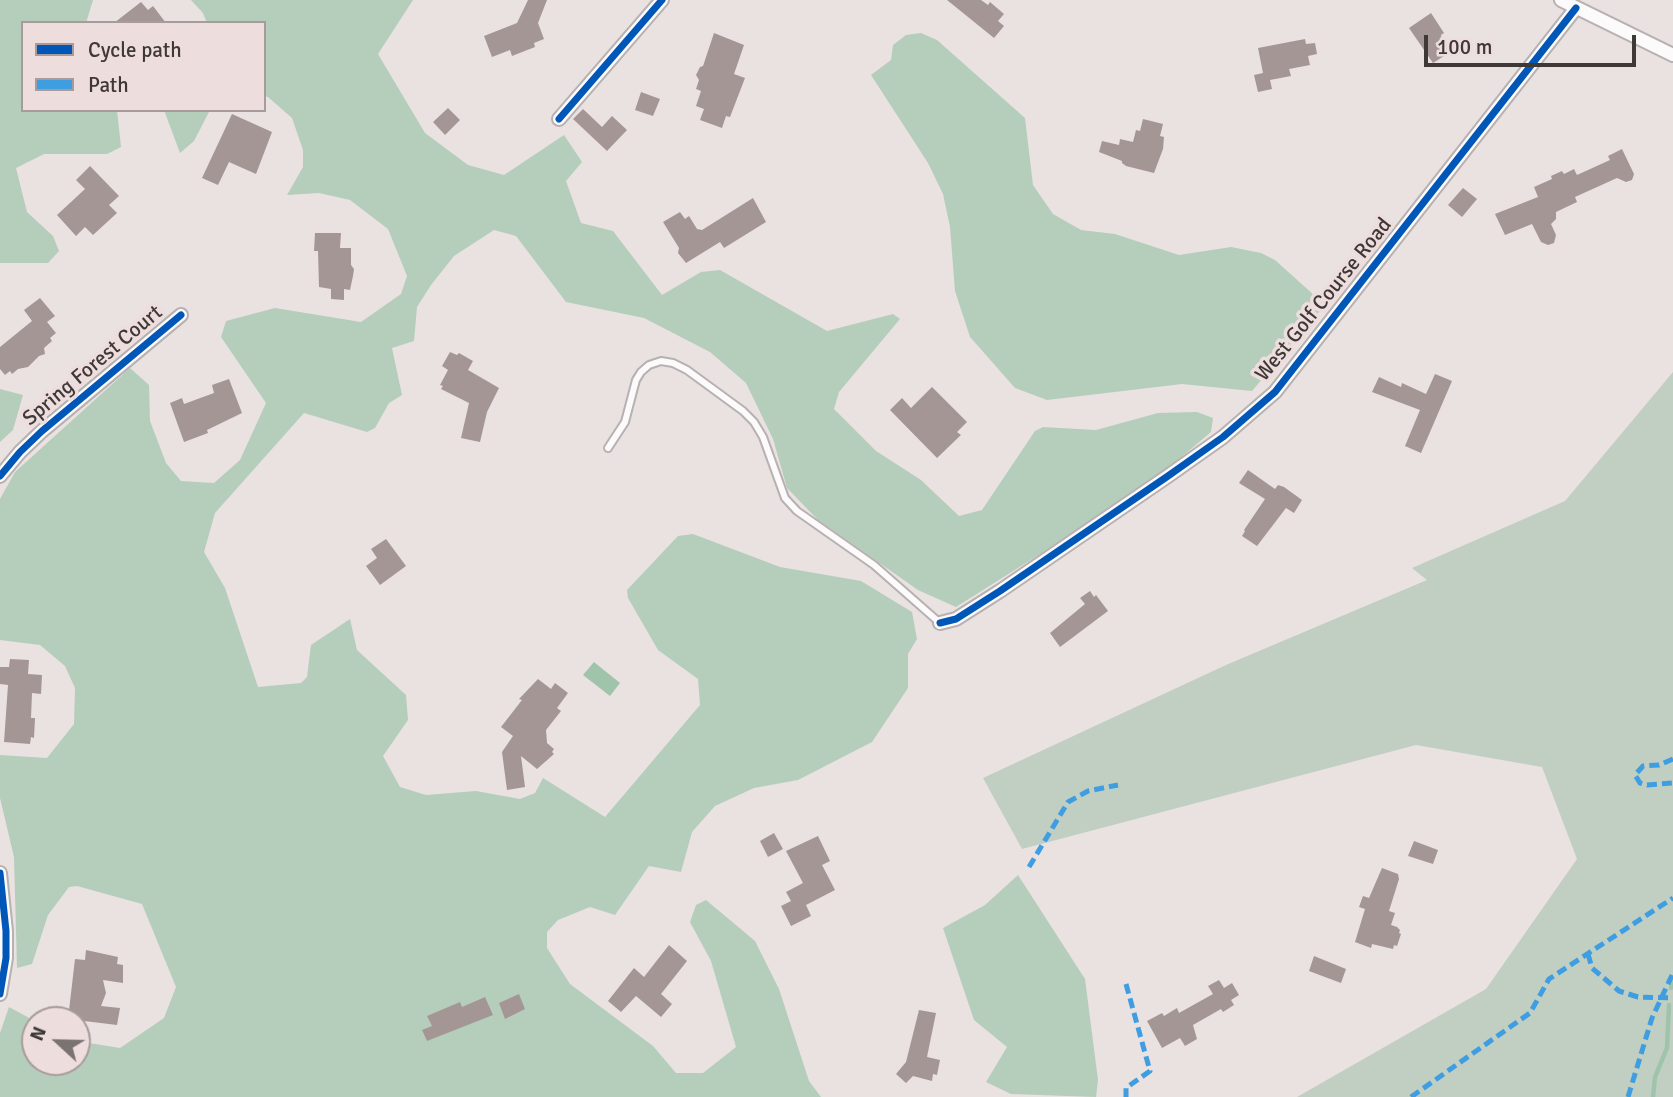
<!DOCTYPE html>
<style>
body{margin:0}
#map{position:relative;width:1673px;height:1097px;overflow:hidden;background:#eae1e1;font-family:Signika,sans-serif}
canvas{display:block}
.legend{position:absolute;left:21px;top:21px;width:245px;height:91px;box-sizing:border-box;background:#edd;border:2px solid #a89b9b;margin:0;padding:9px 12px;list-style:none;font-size:21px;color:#3e3837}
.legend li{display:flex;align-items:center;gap:14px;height:35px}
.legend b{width:35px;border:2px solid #a89b9b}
.north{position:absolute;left:21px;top:1006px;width:70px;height:70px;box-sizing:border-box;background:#edd;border:2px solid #a89b9b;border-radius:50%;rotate:292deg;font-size:19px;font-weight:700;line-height:28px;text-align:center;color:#3e3837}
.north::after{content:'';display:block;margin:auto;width:24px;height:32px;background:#7a7372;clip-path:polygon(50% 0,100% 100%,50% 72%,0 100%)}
.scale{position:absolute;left:1424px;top:35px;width:212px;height:32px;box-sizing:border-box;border:4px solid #3e3837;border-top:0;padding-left:9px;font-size:21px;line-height:24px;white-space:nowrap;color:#3e3837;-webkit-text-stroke:5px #edd;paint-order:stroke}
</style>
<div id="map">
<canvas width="1673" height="1097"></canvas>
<ul class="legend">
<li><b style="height:9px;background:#0057b8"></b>Cycle path</li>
<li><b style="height:9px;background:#3f9ee2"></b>Path</li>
</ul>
<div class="north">N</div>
<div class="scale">100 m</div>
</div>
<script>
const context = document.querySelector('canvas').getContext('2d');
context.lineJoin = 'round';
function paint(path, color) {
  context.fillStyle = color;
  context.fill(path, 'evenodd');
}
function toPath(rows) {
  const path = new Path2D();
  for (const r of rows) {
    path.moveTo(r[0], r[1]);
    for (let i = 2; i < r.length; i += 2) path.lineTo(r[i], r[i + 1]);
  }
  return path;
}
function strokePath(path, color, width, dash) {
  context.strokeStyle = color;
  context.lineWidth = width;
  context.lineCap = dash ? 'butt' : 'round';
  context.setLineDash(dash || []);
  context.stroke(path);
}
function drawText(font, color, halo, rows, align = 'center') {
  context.font = font + ' Signika,sans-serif';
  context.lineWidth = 7;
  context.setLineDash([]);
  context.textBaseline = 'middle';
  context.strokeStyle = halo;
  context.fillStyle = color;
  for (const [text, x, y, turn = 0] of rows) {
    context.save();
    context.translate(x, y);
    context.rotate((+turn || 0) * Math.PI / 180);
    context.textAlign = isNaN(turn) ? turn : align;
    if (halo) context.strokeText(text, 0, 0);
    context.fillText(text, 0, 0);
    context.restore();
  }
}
paint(toPath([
 [1673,372,1673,1097,1297,1097,1486,989,1577,859,1542,767,1416,745,1022,849,983,778,1226,665,1427,580,1412,568,1565,501]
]), '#c0cfc2');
paint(toPath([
 [0,0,93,0,86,23,23,23,23,110,117,110,121,147,107,154,44,154,16,168,27,212,53,236,59,251,48,263,0,263],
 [191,0,413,0,378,54,425,133,468,165,504,175,564,135,582,162,566,181,581,223,613,231,662,295,701,272,720,270,827,331,893,314,900,319,839,392,834,409,876,451,921,480,959,516,982,510,1035,431,1043,427,1096,430,1158,413,1197,412,1213,418,1211,432,1145,488,956,607,918,590,818,520,787,488,773,439,746,383,710,352,644,318,566,302,516,236,494,230,454,256,431,285,417,307,414,341,392,348,402,395,389,403,375,428,367,432,304,413,215,513,204,552,225,588,258,687,301,683,307,677,311,645,350,619,357,650,406,695,408,720,383,756,400,787,426,795,476,791,520,799,535,793,543,778,605,817,700,705,698,679,658,650,628,598,627,590,678,536,693,534,780,567,861,581,912,612,917,639,908,654,908,688,872,742,798,780,754,788,715,806,692,832,681,872,649,866,615,915,590,907,558,920,547,932,547,948,570,984,653,1046,676,1073,703,1073,736,1047,711,961,690,922,696,905,706,900,755,941,779,989,809,1081,821,1097,0,1097,0,1033,9,1007,35,1021,35,1062,77,1062,77,1041,120,1048,164,1018,176,987,142,904,77,886,69,887,48,915,32,964,17,968,14,857,0,798,0,755,47,758,74,724,75,688,65,666,40,645,0,640,0,499,15,472,130,368,149,385,150,421,166,463,181,481,214,483,240,460,266,403,221,337,226,321,275,308,361,322,401,294,407,276,388,229,350,200,319,193,287,195,303,167,303,150,292,118,268,97,264,96,264,23,207,23,203,13],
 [921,33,937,40,1025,118,1033,185,1053,214,1081,230,1115,234,1179,255,1231,247,1261,253,1275,260,1325,305,1252,391,1182,384,1047,400,1015,388,970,337,955,291,950,227,943,194,928,163,871,75,891,60,893,45,906,35],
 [164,110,210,110,194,141,180,153],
 [0,389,23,395,13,430,0,442],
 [1018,875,1085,979,1098,1080,1096,1097,1011,1094,986,1082,1007,1047,974,1020,943,928,985,905]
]), '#b5cebb');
paint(toPath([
 [594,662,620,683,610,696,583,675]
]), '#a0c4ab');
strokePath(toPath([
 [1671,988,1673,980],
 [1653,1097,1655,1077,1667,1048,1669,1005]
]), '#a0c4ab', 4.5);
paint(toPath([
 [528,0,547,0,538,23,544,39,534,43,535,47,512,56,510,50,492,57,484,36,517,23],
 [947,0,981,0,988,5,990,2,1004,14,998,21,1004,26,994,38],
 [141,2,148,10,153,6,166,23,114,23],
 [1431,13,1444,33,1441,35,1452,51,1433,63,1409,28],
 [714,33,744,45,734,74,745,78,730,117,726,116,722,128,700,120,704,109,696,106,701,91,696,89,699,80,696,75,700,67,703,66],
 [1305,39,1306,44,1315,43,1317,54,1308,56,1310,65,1289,69,1291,76,1270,80,1272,89,1258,92,1254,75,1263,73,1258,48],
 [641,92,660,99,653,116,635,110],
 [448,108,460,120,445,135,433,122],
 [583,109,602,127,612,116,627,130,607,151,573,119],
 [232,114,272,132,256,174,229,162,218,185,202,178],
 [1143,119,1163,124,1160,136,1164,137,1163,149,1154,173,1126,166,1122,163,1122,161,1099,152,1102,141,1119,145,1120,139,1133,142,1136,130,1140,131],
 [1622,149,1634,174,1632,180,1626,182,1617,178,1575,197,1577,202,1556,212,1556,219,1551,224,1556,235,1554,243,1548,245,1541,242,1532,224,1505,235,1495,214,1538,197,1534,187,1552,179,1551,176,1562,171,1564,174,1574,169,1577,175,1610,160,1608,156],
 [90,166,119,196,109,205,117,213,93,235,85,227,76,236,57,215,85,189,76,180],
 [1463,188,1477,199,1462,217,1448,205],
 [753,198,766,222,724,248,720,242,686,263,678,253,679,248,663,222,680,212,685,219,689,216,697,229,702,230],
 [315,233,341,233,340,248,351,248,351,265,354,269,353,276,350,290,344,289,344,300,331,299,331,289,319,287,318,251,314,251],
 [40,298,55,316,47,322,56,333,50,338,52,341,44,348,45,354,39,356,28,367,18,369,12,374,10,371,5,375,0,369,0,347,32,321,24,310],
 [450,352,457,355,459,353,473,361,468,370,499,388,487,412,480,442,461,438,469,403,441,389,443,386,440,385,448,370,442,366],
 [1435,374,1452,381,1421,453,1405,446,1420,410,1372,392,1379,377,1401,387,1402,383,1426,394],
 [229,379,242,413,207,430,208,433,184,442,170,403,182,398,184,404,214,393,212,385],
 [932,387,967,422,957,432,961,435,937,458,890,410,902,398,911,408],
 [1248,470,1275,489,1278,485,1284,487,1302,500,1294,513,1286,508,1257,546,1242,536,1245,531,1244,530,1265,499,1239,483],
 [386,539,406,566,380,585,366,566,377,558,371,549],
 [1090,591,1094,597,1096,595,1108,611,1060,647,1050,633,1085,604,1080,598],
 [10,659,29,660,28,674,42,675,41,694,32,693,31,718,35,718,34,738,31,737,30,744,4,742,8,685,0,684,0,667,9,667],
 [538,679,551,689,555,683,568,693,557,708,561,711,546,730,547,743,554,749,552,752,554,754,537,769,521,756,525,787,507,790,502,752,513,736,501,727,522,700,519,699],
 [774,833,783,849,768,857,760,841],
 [818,836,830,861,822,865,835,890,806,905,811,916,791,926,781,906,791,901,786,892,803,883,786,851],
 [1414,841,1438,850,1433,864,1408,856],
 [1382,868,1398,874,1399,879,1389,911,1395,913,1391,925,1397,927,1400,930,1399,933,1401,934,1397,946,1394,945,1393,949,1372,944,1371,948,1355,942,1365,909,1359,907,1363,896,1369,898],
 [669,945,687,961,661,994,672,1004,661,1017,636,996,621,1012,608,1001,634,968,644,977],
 [86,950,118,957,117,964,123,965,123,983,103,980,106,993,101,1006,120,1008,117,1025,68,1019,75,959,85,960],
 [1314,956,1346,969,1341,983,1309,971],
 [1219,980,1224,988,1232,983,1239,995,1231,1000,1234,1005,1223,1012,1221,1009,1193,1025,1197,1039,1185,1046,1180,1038,1162,1048,1147,1021,1162,1013,1164,1016,1177,1008,1179,1013,1213,994,1208,986],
 [519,994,525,1009,505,1019,499,1003],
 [485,997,493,1015,427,1041,422,1030,432,1026,427,1016,460,1002,462,1007],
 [919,1010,936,1013,927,1057,940,1060,937,1075,933,1074,932,1081,913,1076,906,1083,896,1074,906,1062]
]), '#a59696');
const service = toPath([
 [608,448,625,422,636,380,641,372,649,365,661,361,673,363,687,370,743,411,754,422,763,437,785,498,797,511,874,565,940,623]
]);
const minor = toPath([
 [1561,0,1673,55],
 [559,119,662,0],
 [0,476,20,452,42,431,181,315],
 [940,623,956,619,1000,591,1168,476,1223,437,1275,392,1576,8],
 [0,873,6,931,6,958,0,994]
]);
strokePath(service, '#b7b1b1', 10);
strokePath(minor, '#b7b1b1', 16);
strokePath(service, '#fcfafa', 6);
strokePath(minor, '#fcfafa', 12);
strokePath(toPath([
 [1673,759,1659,765,1643,766,1635,775,1640,783,1647,785,1673,783],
 [1029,867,1068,802,1088,791,1118,785],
 [1588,954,1592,968,1619,991,1638,997,1673,998],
 [1126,984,1150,1071,1126,1088,1126,1097],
 [1411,1097,1530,1013,1549,979,1673,898],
 [1628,1097,1652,1018,1673,973]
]), '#3f9ee2', 5, [10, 5]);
strokePath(toPath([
 [559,119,662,0],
 [0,476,20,452,42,431,181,315],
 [940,623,956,619,1000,591,1168,476,1223,437,1275,392,1576,8],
 [0,873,6,931,6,958,0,994]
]), '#0057b8', 7);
drawText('21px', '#3e3837', '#edd', [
 ["West Golf Course Road",1324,300,-51],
 ["Spring Forest Court",93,366,-40]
]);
</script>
